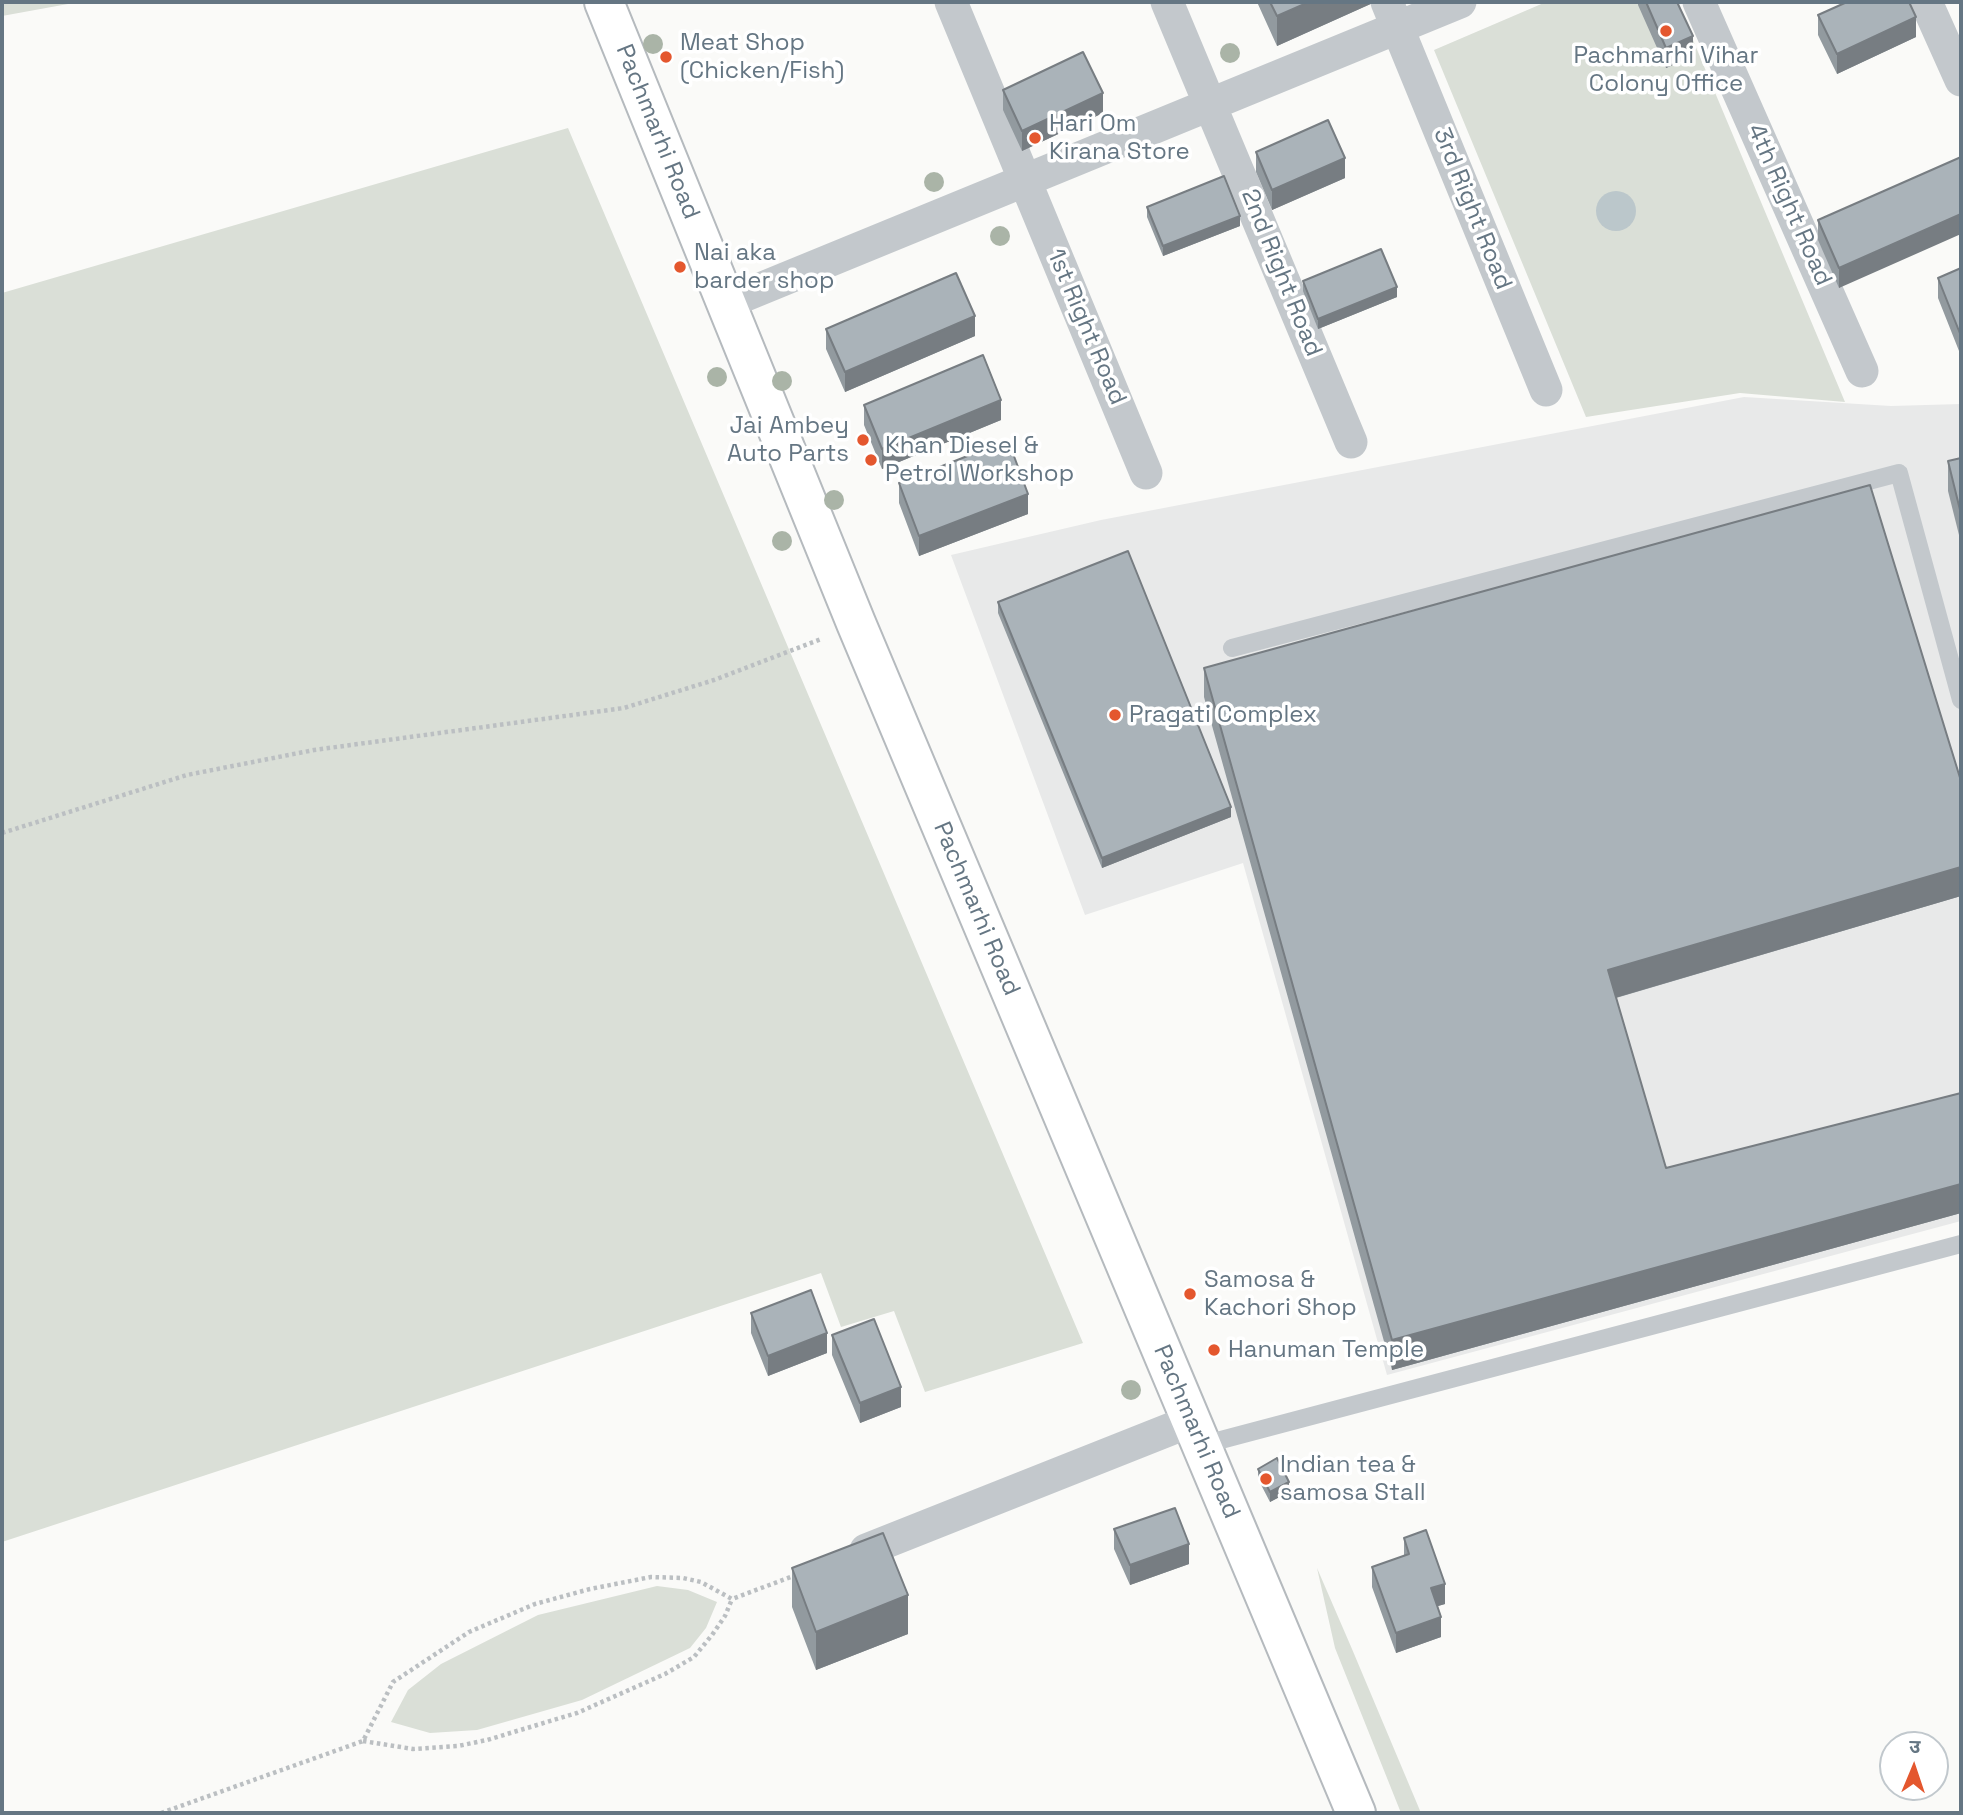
<!DOCTYPE html>
<meta charset="utf-8">
<style>
body{margin:0}
#map{position:relative;width:1963px;height:1815px;overflow:hidden;background:#fafaf8;font-family:"Space Grotesk","Noto Sans Devanagari",sans-serif}
canvas{display:block}
.frame{position:absolute;inset:0;border:4px solid #657683;pointer-events:none}
.north{position:absolute;left:1879px;top:1731px;width:70px;height:70px;box-sizing:border-box;background:#fff;border:2px solid #c1c8cd;border-radius:50%;rotate:2deg;font-size:19px;font-weight:700;line-height:28px;text-align:center;color:#657683}
.north::after{content:'';display:block;margin:auto;width:24px;height:32px;background:#e4572e;clip-path:polygon(50% 0,100% 100%,50% 72%,0 100%)}
</style>
<div id="map">
<canvas width="1963" height="1815"></canvas>
<div class="frame"></div>
<div class="north">उ</div>
</div>
<script>
const context = document.querySelector('canvas').getContext('2d');
context.lineJoin = 'round';
function paint(path, color) {
  context.fillStyle = color;
  context.fill(path, 'evenodd');
}
function toPath(rows) {
  const path = new Path2D();
  for (const r of rows) {
    if (r.length === 3) {
      path.moveTo(r[0] + r[2], r[1]);
      path.arc(r[0], r[1], r[2], 0, 2 * Math.PI);
      continue;
    }
    path.moveTo(r[0], r[1]);
    for (let i = 2; i < r.length; i += 2) path.lineTo(r[i], r[i + 1]);
  }
  return path;
}
function strokePath(path, color, width, dash) {
  context.strokeStyle = color;
  context.lineWidth = width;
  context.lineCap = dash ? 'butt' : 'round';
  context.setLineDash(dash || []);
  context.stroke(path);
}
function drawText(font, color, halo, rows, align = 'center') {
  context.font = font + ' "Space Grotesk",sans-serif';
  context.lineWidth = 7;
  context.setLineDash([]);
  context.textBaseline = 'middle';
  context.strokeStyle = halo;
  context.fillStyle = color;
  for (const [text, x, y, turn = 0] of rows) {
    context.save();
    context.translate(x, y);
    context.rotate((+turn || 0) * Math.PI / 180);
    context.textAlign = isNaN(turn) ? turn : align;
    if (halo) context.strokeText(text, 0, 0);
    context.fillText(text, 0, 0);
    context.restore();
  }
}
paint(toPath([
 [1744,397,1891,406,1961,404,1961,1221,1387,1375,1243,863,1085,915,951,555,1101,520]
]), '#e8e9e9');
paint(toPath([
 [2,2,79,2,2,16],
 [1546,2,1677,2,1845,402,1740,393,1586,417,1434,50],
 [568,128,1083,1343,925,1392,894,1311,841,1327,821,1273,2,1542,2,293],
 [1317,1568,1352,1649,1421,1813,1401,1813,1335,1648],
 [657,1586,688,1590,717,1602,706,1628,690,1648,582,1700,477,1730,430,1733,391,1722,408,1690,441,1664,538,1615]
]), '#dadfd7');
paint(toPath([
 [1616,211,20]
]), '#bbc7cb');
const primary = toPath([
 [604,2,856,623,1356,1813]
]);
strokePath(primary, '#b5babe', 42);
strokePath(toPath([
 [2,833,187,775,314,750,624,708,714,680,821,639],
 [363,1741,413,1749,458,1746,487,1740,577,1713,665,1674,694,1657,712,1635,725,1616,732,1599],
 [161,1813,363,1741,393,1682,469,1632,535,1604,590,1589,651,1577,683,1578,701,1582,732,1599,796,1575]
]), '#bbbfc2', 4.5, [3.5, 3.5]);
strokePath(toPath([
 [1232,648,1899,473,1961,700],
 [1202,1445,1961,1244]
]), '#c3c8cc', 18);
strokePath(toPath([
 [951,2,1146,473],
 [1167,2,1351,442],
 [1387,2,1546,390],
 [1699,2,1862,371],
 [1926,2,1961,80],
 [726,303,1460,2],
 [866,1550,1191,1421]
]), '#c3c8cc', 33);
strokePath(primary, '#fff', 38);
context.fillStyle = '#aab4a7';
for (const [x, y] of [
 [653,44],
 [1230,53],
 [934,182],
 [1000,236],
 [717,377],
 [782,381],
 [834,500],
 [782,541],
 [1131,1390]
]) {
  context.beginPath();
  context.arc(x, y, 10, 0, 2 * Math.PI);
  context.fill();
}
paint(toPath([
 [1257,2,1375,2,1277,46],
 [1638,2,1677,2,1693,56,1666,68,1638,5],
 [1818,15,1916,37,1837,74,1818,35],
 [1003,90,1103,113,1022,151,1003,110],
 [1256,152,1345,178,1272,210,1256,172],
 [1961,157,1839,288,1818,240,1818,220],
 [1147,207,1240,226,1163,256,1147,217],
 [1961,268,1961,356,1938,298,1938,278],
 [1303,281,1397,297,1318,329,1303,291],
 [826,329,975,336,845,392,826,349],
 [864,405,1001,420,882,469,864,425],
 [1961,458,1961,543,1948,491,1948,461],
 [899,483,1028,514,919,556,899,503],
 [998,602,1231,817,1102,868,998,613],
 [1204,668,1961,896,1616,998,1666,1168,1961,1093,1961,1213,1392,1370,1204,697],
 [751,1313,827,1353,768,1376,751,1333],
 [832,1335,901,1407,860,1423,832,1355],
 [1258,1469,1289,1492,1270,1502,1258,1479],
 [1114,1529,1189,1564,1130,1585,1114,1549],
 [1404,1538,1445,1604,1438,1606,1441,1637,1396,1653,1372,1587,1372,1567,1404,1556],
 [792,1568,908,1634,816,1670,792,1607]
]), '#929a9f');
paint(toPath([
 [1309,2,1375,2,1277,46,1277,16],
 [1916,17,1916,37,1837,74,1837,54],
 [1693,36,1693,56,1666,68,1666,48],
 [1103,93,1103,113,1022,151,1022,131],
 [1345,158,1345,178,1272,210,1272,190],
 [1961,214,1961,234,1839,288,1839,268],
 [1240,216,1240,226,1163,256,1163,246],
 [1397,287,1397,297,1318,329,1318,319],
 [975,316,975,336,845,392,845,372],
 [1001,400,1001,420,882,469,882,449],
 [1028,494,1028,514,919,556,919,536],
 [1231,807,1231,817,1102,868,1102,858],
 [1961,867,1961,896,1608,1000,1608,970],
 [1961,1184,1961,1213,1392,1370,1392,1340],
 [827,1333,827,1353,768,1376,768,1356],
 [901,1387,901,1407,860,1423,860,1403],
 [1289,1482,1289,1492,1270,1502,1270,1492],
 [1189,1544,1189,1564,1130,1585,1130,1565],
 [1445,1584,1445,1604,1431,1608,1431,1588],
 [908,1595,908,1634,816,1670,816,1632],
 [1441,1617,1441,1637,1396,1653,1396,1633]
]), '#777d82');
const building = toPath([
 [1270,2,1309,2,1277,16,1270,2],
 [1646,2,1677,2,1693,36,1666,48,1646,2],
 [1847,2,1909,2,1916,17,1837,54,1818,15,1847,2],
 [1083,52,1103,93,1022,131,1003,90,1083,52],
 [1328,120,1345,158,1272,190,1256,152,1328,120],
 [1961,157,1961,214,1839,268,1818,220,1961,157],
 [1224,176,1240,216,1163,246,1147,207,1224,176],
 [1381,249,1397,287,1318,319,1303,281,1381,249],
 [1961,268,1961,336,1938,278,1961,268],
 [956,273,975,316,845,372,826,329,956,273],
 [983,355,1001,400,882,449,864,405,983,355],
 [1008,440,1028,494,919,536,899,483,1008,440],
 [1961,458,1961,514,1948,461,1961,458],
 [1870,485,1961,781,1961,867,1608,970,1666,1168,1961,1093,1961,1184,1392,1340,1204,668,1870,485],
 [1128,551,1231,807,1102,858,998,602,1128,551],
 [811,1290,827,1333,768,1356,751,1313,811,1290],
 [874,1319,901,1387,860,1403,832,1335,874,1319],
 [1277,1458,1289,1482,1270,1492,1258,1469,1277,1458],
 [1175,1508,1189,1544,1130,1565,1114,1529,1175,1508],
 [1426,1530,1445,1584,1431,1588,1441,1617,1396,1633,1372,1567,1409,1554,1404,1538,1426,1530],
 [883,1533,908,1595,816,1632,792,1568,883,1533]
]);
paint(building, '#aab3b9');
strokePath(building, '#777d82', 2);
for (const [x, y, r, color] of [
 [1666,31,7,"#e4572e"],
 [666,57,7,"#e4572e"],
 [1035,138,7,"#e4572e"],
 [680,267,7,"#e4572e"],
 [863,440,7,"#e4572e"],
 [871,460,7,"#e4572e"],
 [1115,715,7,"#e4572e"],
 [1190,1294,7,"#e4572e"],
 [1214,1350,7,"#e4572e"],
 [1266,1479,7,"#e4572e"]
]) {
  const dot = new Path2D();
  dot.arc(x, y, r, 0, 2 * Math.PI);
  context.fillStyle = color;
  context.fill(dot);
  strokePath(dot, '#fff', 2.5);
}
drawText('24px', '#657683', '#fff', [
 ["Meat Shop",680,43],
 ["(Chicken/Fish)",680,71],
 ["Pachmarhi Vihar",1666,56,"center"],
 ["Colony Office",1666,84,"center"],
 ["Hari Om",1049,124],
 ["Kirana Store",1049,152],
 ["Nai aka",694,253],
 ["barder shop",694,281],
 ["Jai Ambey",849,426,"right"],
 ["Auto Parts",849,454,"right"],
 ["Khan Diesel &",885,446],
 ["Petrol Workshop",885,474],
 ["Pragati Complex",1129,715],
 ["Samosa &",1204,1280],
 ["Kachori Shop",1204,1308],
 ["Hanuman Temple",1228,1350],
 ["Indian tea &",1280,1465],
 ["samosa Stall",1280,1493]
], 'left');
drawText('24px', '#657683', '#fff', [
 ["Pachmarhi Road",657,132,68],
 ["4th Right Road",1789,205,66],
 ["3rd Right Road",1472,209,68],
 ["2nd Right Road",1281,273,68],
 ["1st Right Road",1086,327,67],
 ["Pachmarhi Road",976,909,67],
 ["Pachmarhi Road",1196,1432,67]
]);
</script>
